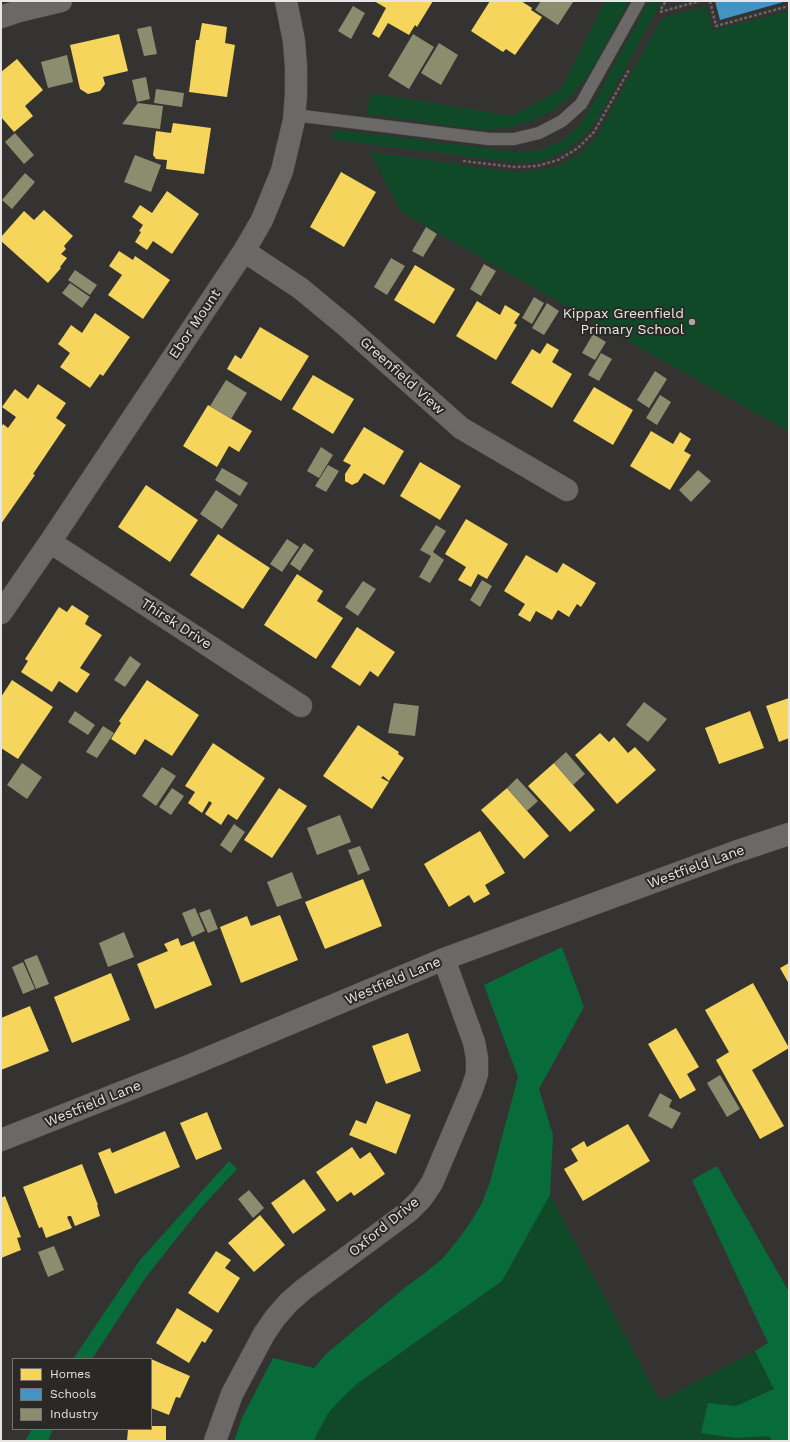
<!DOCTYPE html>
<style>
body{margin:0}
#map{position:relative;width:790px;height:1442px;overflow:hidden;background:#343331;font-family:"Work Sans",sans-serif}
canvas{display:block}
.frame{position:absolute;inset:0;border:2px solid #e8e6e4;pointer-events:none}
.legend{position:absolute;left:12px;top:1358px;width:140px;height:72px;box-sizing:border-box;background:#2b2926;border:1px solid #777572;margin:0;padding:5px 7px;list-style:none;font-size:12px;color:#e8e6e4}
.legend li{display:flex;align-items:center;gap:8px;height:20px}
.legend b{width:20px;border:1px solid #777572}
</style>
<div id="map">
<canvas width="790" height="1442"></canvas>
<div class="frame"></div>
<ul class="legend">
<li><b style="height:11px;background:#f6d55c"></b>Homes</li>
<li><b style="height:11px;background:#4393c3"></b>Schools</li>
<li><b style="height:11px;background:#8c8c6e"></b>Industry</li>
</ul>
</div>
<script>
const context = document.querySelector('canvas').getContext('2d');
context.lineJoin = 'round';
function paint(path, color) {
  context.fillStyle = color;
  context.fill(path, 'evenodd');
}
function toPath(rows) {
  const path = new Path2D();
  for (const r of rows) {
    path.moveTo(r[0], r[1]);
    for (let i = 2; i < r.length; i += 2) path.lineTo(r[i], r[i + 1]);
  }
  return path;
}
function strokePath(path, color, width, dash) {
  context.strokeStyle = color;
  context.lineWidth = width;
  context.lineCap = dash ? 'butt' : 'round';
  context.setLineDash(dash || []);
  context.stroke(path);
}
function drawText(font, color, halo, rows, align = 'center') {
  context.font = font + ' "Work Sans",sans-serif';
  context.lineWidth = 4;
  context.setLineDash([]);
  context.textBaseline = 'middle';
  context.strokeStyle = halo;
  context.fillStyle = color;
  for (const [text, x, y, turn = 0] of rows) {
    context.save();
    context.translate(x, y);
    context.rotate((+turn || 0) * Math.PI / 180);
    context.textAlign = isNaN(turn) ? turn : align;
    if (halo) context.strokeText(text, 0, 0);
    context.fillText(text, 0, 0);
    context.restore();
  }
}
paint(toPath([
 [605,1,629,1,588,77,571,96,552,111,529,122,505,128,481,130,366,114,371,93,512,116,561,89],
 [649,1,662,1,601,113,587,134,567,150,544,161,518,163,336,140,331,135,330,133,340,130,349,131,518,152,540,150,561,141,578,127,590,109],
 [706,6,713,30,789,11,789,432,401,212,370,152,514,172,537,171,560,165,581,153,597,136,662,18],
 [550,1195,660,1401,755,1351,774,1389,736,1406,708,1404,735,1438,769,1436,772,1441,314,1441,319,1430,329,1412,343,1397,358,1383,502,1281]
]), '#104928');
paint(toPath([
 [562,947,584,1007,539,1089,553,1135,550,1195,502,1281,358,1383,343,1397,329,1412,319,1430,314,1441,234,1441,242,1418,273,1358,314,1368,326,1354,407,1286,425,1273,443,1258,457,1241,470,1223,482,1203,490,1182,518,1077,484,985],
 [229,1161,237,1169,200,1209,146,1277,92,1359,73,1359,140,1260],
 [717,1166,789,1292,789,1441,772,1441,769,1436,735,1438,701,1433,708,1403,736,1406,774,1389,755,1351,768,1343,692,1180],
 [32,1429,53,1429,48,1441,25,1441]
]), '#086b3a');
paint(toPath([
 [374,1,433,1,417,27,415,25,409,35,388,23,379,38,372,34,386,8],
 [490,1,521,1,532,8,531,10,542,17,515,55,506,49,503,52,471,31],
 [202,23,227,27,225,43,235,45,227,97,189,92,196,40,199,40],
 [119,34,128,71,103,77,105,84,100,91,88,94,80,89,70,45],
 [17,59,43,90,25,106,33,116,14,132,1,117,1,72],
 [173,123,211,128,204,174,166,169,167,160,156,159,153,155,156,131,171,133],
 [341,172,376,192,344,247,310,227],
 [167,191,199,214,172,254,153,241,147,250,135,242,141,232,139,231,143,225,132,217,140,205,152,213],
 [44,210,73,236,64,246,66,249,61,254,67,258,60,267,61,268,48,283,1,241,1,237,24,211,34,220],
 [119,251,133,260,135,256,170,280,143,319,108,295,122,275,109,266],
 [415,265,455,289,434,324,394,300],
 [477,301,500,315,505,305,520,314,514,323,517,325,496,360,456,336],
 [95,313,130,337,103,376,100,374,90,388,60,367,70,353,58,344,71,325,82,333],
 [260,327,309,356,281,401,227,369,235,355,241,359],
 [547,343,559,350,552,362,572,374,552,408,511,383,532,349,540,354],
 [313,375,354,399,333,434,292,409],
 [38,384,66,403,56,418,66,425,33,474,35,475,1,524,1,438,2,436,1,435,1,428,3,424,8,428,16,417,2,407,15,389,28,399],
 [594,387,633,410,613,445,573,421],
 [208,405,252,431,239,452,229,446,217,467,183,446],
 [364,427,404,451,384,485,364,473,358,482,352,485,345,481,345,474,351,465,343,461],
 [651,431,673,444,680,432,691,439,684,451,691,455,670,490,630,466],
 [420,462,461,486,440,520,400,496],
 [146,485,198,520,170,562,118,527],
 [466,519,508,544,487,579,478,574,471,587,458,580,466,567,445,554],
 [218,534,270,568,243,609,190,575],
 [526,555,557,573,563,563,596,583,581,607,577,604,569,617,558,610,552,620,536,611,530,622,518,615,525,604,504,591],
 [297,574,323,591,317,601,343,618,316,659,264,625],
 [72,605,89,616,85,624,102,635,80,668,90,674,77,693,59,681,52,692,21,672,28,661,25,659,59,607,67,612],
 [357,627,395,652,378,677,370,671,360,686,331,667],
 [12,680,53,707,18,759,1,748,1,697],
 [147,680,199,715,172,756,145,739,135,755,111,739,121,723,119,721],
 [789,698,789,738,779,742,766,706],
 [750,711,764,748,719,764,705,728],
 [358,725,399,752,398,754,404,758,389,781,383,776,381,778,389,782,372,809,323,776],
 [600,733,609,742,614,737,628,753,635,747,656,770,617,804,575,755],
 [213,743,265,778,237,820,228,814,221,825,205,814,212,803,209,801,202,813,188,803,195,792,185,786],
 [554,763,595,810,570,832,528,786],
 [279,788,307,806,272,858,244,840],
 [507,788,549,836,524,859,481,810],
 [480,831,505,873,485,885,490,894,474,903,469,895,449,907,424,864],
 [363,879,382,926,325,949,305,902],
 [280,915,298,960,241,983,220,927,247,916,251,926],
 [178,938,181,946,194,941,212,985,155,1009,137,964,168,951,164,944],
 [789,963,789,984,780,968],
 [111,973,130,1020,72,1043,54,997],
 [753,983,789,1048,752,1070,784,1126,760,1139,716,1060,729,1052,705,1010],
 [30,1006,49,1051,1,1070,1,1018],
 [676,1028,699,1067,687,1074,696,1090,680,1099,648,1044],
 [408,1033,421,1071,386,1084,372,1046],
 [376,1101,411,1115,396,1154,349,1135,356,1120,366,1124],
 [207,1112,222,1149,196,1160,180,1123],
 [628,1124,650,1161,583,1201,564,1169,578,1161,571,1149,584,1141,587,1147],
 [165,1131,180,1167,115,1194,98,1153,110,1148,112,1153],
 [352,1147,360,1159,370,1152,385,1174,354,1196,351,1192,337,1202,316,1172],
 [82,1164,98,1205,97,1205,100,1216,75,1226,71,1216,69,1216,67,1217,72,1228,46,1238,42,1227,39,1228,23,1187],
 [304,1179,326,1210,293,1234,271,1203],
 [5,1196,21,1237,17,1238,21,1250,1,1258,1,1198],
 [260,1215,285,1245,254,1272,228,1243],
 [216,1251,231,1260,225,1268,240,1278,218,1313,188,1293],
 [177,1308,213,1330,205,1343,202,1341,189,1363,156,1343],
 [151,1359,190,1376,180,1398,176,1397,169,1415,151,1408],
 [151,1426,166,1426,166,1441,127,1441,128,1429,151,1429]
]), '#f6d55c');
paint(toPath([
 [715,1,787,1,720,20]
]), '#4393c3');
paint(toPath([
 [541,1,570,1,573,2,558,25,535,10],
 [353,6,365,13,351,39,338,31],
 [151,26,157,54,144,56,137,29],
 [413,34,434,47,409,89,388,76],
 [439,43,458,55,441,85,421,73],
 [67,55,73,82,48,88,41,62],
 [146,77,150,99,137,102,132,80],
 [156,89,184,93,182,107,154,103],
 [138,103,163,106,160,129,122,124],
 [15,133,34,155,24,164,5,142],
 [135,155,161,165,151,192,124,182],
 [25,173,35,182,12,209,2,200],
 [426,227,437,234,423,257,412,251],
 [391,258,405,266,387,295,374,287],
 [484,264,496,271,481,296,470,289],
 [75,270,97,285,90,295,68,280],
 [70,283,90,297,82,308,62,293],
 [534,297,544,303,532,324,522,318],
 [547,303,559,311,544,335,532,328],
 [593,334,606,342,595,360,582,353],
 [601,353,612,359,599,381,588,375],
 [655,371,667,379,649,408,637,400],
 [226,380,247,393,231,419,210,406],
 [660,395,671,402,657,425,646,418],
 [321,447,333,455,319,478,307,471],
 [328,465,339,471,326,492,315,486],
 [222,468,248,483,240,496,215,480],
 [698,470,711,481,691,502,679,490],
 [216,490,238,505,222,529,200,514],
 [436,525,446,531,433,552,444,560,430,583,419,577,431,556,420,550],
 [287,539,299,547,282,572,270,564],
 [304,543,314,550,300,571,290,564],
 [482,580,492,586,480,607,470,600],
 [363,581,376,589,358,616,345,607],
 [130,656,141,664,125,687,114,680],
 [644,702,667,719,648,742,626,725],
 [394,703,419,706,415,736,388,733],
 [75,711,95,725,88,735,68,722],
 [103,726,114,733,97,758,86,752],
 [566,752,585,774,573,785,554,763],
 [22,763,42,777,27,799,7,785],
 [162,767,176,776,156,806,142,796],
 [517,778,538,801,527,811,507,788],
 [172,788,184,796,171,815,159,807],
 [340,815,351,842,317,855,307,828],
 [234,824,245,832,231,853,220,845],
 [360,846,370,870,358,875,348,850],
 [292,872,302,898,277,907,267,882],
 [195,908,205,931,192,937,182,913],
 [210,909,218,929,208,933,199,913],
 [124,932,134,957,108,967,99,943],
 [37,955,49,984,36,989,24,960],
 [23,962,35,989,23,994,12,967],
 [720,1075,740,1109,727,1117,707,1083],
 [660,1093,672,1100,669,1107,681,1113,672,1129,648,1116],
 [249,1190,264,1208,253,1218,238,1199],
 [54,1246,64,1270,48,1277,38,1252]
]), '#8c8c6e');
const lane = toPath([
 [294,115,489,139,514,139,539,133,562,121,581,104,639,1]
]);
const street = toPath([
 [1,17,19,11,61,1],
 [244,251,300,288,346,326,461,428,567,490],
 [50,542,301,706],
 [1,613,50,542,244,251,262,220,282,171,294,120,296,94,296,67,294,41,286,1],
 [1,1140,191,1065,444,959,735,852,789,834],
 [215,1441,232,1394,264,1334,275,1318,289,1302,304,1289,408,1212,421,1199,432,1183,472,1089,477,1074,477,1058,474,1042,444,959]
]);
strokePath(lane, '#51504e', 13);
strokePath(street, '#51504e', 23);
strokePath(toPath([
 [710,1,716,26,789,6],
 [661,9,666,1],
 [660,12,700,1],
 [463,161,514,167,537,166,558,160,578,148,594,132,629,70]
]), '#676665', 2.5, [3, 2]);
strokePath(lane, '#6a6968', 12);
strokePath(street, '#6a6968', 22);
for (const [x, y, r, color] of [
 [692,322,4,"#a9a7a5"]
]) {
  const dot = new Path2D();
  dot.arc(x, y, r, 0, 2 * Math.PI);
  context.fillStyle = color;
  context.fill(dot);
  strokePath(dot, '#2b2926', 1.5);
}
drawText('14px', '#e8e6e4', '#2b2926', [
 ["Kippax Greenfield",684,314],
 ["Primary School",684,330]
], 'right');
drawText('14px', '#e8e6e4', '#2b2926', [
 ["Ebor Mount",195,324,-56],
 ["Greenfield View",402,376,42],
 ["Thirsk Drive",176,624,33],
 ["Westfield Lane",696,867,-20],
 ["Westfield Lane",393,981,-23],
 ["Westfield Lane",93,1104,-22],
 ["Oxford Drive",384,1227,-39]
]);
</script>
